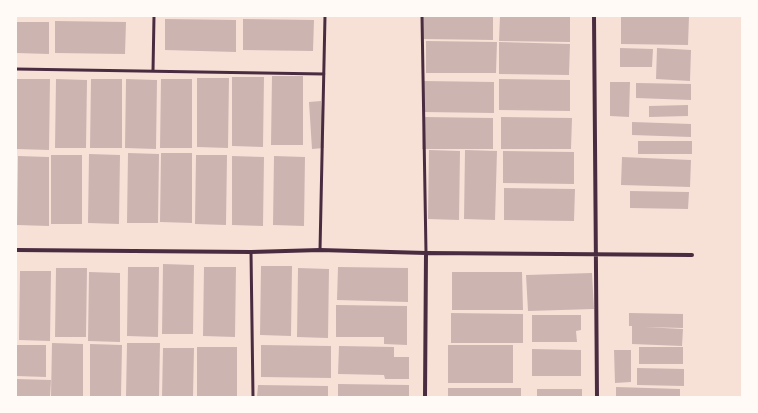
<!DOCTYPE html>
<style>
body{margin:0}
#map{position:relative;width:758px;height:413px;overflow:hidden;background:#f7e1d7;font-family:Bitter,serif}
canvas{display:block}
.frame{position:absolute;inset:0;border:17px solid #fffaf5;pointer-events:none}
</style>
<div id="map">
<canvas width="758" height="413"></canvas>
<div class="frame"></div>
</div>
<script>
const context = document.querySelector('canvas').getContext('2d');
context.lineJoin = 'round';
function paint(path, color) {
  context.fillStyle = color;
  context.fill(path, 'evenodd');
}
function toPath(rows) {
  const path = new Path2D();
  for (const r of rows) {
    path.moveTo(r[0], r[1]);
    for (let i = 2; i < r.length; i += 2) path.lineTo(r[i], r[i + 1]);
  }
  return path;
}
function strokePath(path, color, width, dash) {
  context.strokeStyle = color;
  context.lineWidth = width;
  context.lineCap = dash ? 'butt' : 'round';
  context.setLineDash(dash || []);
  context.stroke(path);
}
paint(toPath([
 [423,16,493,16,493,40,422,39],
 [500,16,570,16,570,42,499,41],
 [621,16,689,16,688,45,621,44],
 [165,19,236,20,236,52,165,50],
 [243,19,314,20,313,51,243,50],
 [55,21,126,22,125,54,55,53],
 [16,22,49,22,49,54,16,53],
 [426,41,497,42,496,73,426,73],
 [499,42,570,44,569,75,499,74],
 [620,48,653,49,652,67,620,67],
 [657,48,691,50,690,81,656,79],
 [272,76,303,76,303,145,271,145],
 [232,77,264,77,263,147,232,146],
 [197,78,229,78,228,148,197,147],
 [16,79,50,79,49,150,16,149],
 [56,79,87,80,86,148,55,148],
 [91,79,122,79,122,148,90,148],
 [126,79,157,80,156,149,125,148],
 [161,79,192,79,192,148,160,148],
 [499,79,570,80,570,111,499,110],
 [423,81,494,82,494,113,423,112],
 [610,82,630,82,629,117,610,116],
 [636,83,691,84,691,100,636,98],
 [321,101,324,148,312,149,309,102],
 [688,105,688,116,649,117,649,106],
 [423,117,493,118,493,149,422,149],
 [501,117,572,118,571,149,501,149],
 [632,122,691,124,691,137,632,135],
 [638,141,692,141,692,154,638,154],
 [429,150,460,151,459,220,428,219],
 [465,150,497,151,495,220,464,219],
 [503,151,574,152,574,184,503,183],
 [128,153,159,154,158,223,127,223],
 [161,153,192,153,192,223,160,222],
 [89,154,120,155,119,224,88,223],
 [51,155,82,155,82,224,51,224],
 [196,155,227,155,226,225,195,224],
 [18,156,49,157,49,226,17,225],
 [232,156,264,157,263,226,232,225],
 [274,156,305,157,304,226,273,225],
 [622,157,691,160,690,187,621,185],
 [504,188,575,189,574,221,504,220],
 [630,191,689,192,688,209,630,208],
 [163,264,194,265,193,334,162,334],
 [261,266,292,266,291,336,260,335],
 [128,267,159,267,158,337,127,336],
 [204,267,236,267,235,337,203,336],
 [338,267,408,268,408,302,337,300],
 [56,268,87,268,86,337,55,337],
 [298,268,329,269,328,338,297,337],
 [20,271,51,271,50,341,19,340],
 [89,272,120,273,120,342,88,341],
 [452,272,522,272,523,310,452,310],
 [592,273,594,309,528,311,526,275],
 [336,305,407,306,407,345,384,344,384,337,336,337],
 [451,313,523,314,523,343,451,343],
 [629,313,683,314,683,328,644,327,683,329,682,346,632,344,632,326,629,326],
 [532,315,581,315,581,330,576,331,577,342,532,342],
 [52,343,83,344,83,397,51,397],
 [127,343,160,343,159,397,126,397],
 [90,344,122,345,121,397,90,397],
 [16,345,46,345,46,377,16,376],
 [261,345,331,346,331,378,261,377],
 [448,345,513,345,513,383,448,383],
 [339,346,394,347,394,357,409,357,409,379,385,379,384,375,338,374],
 [197,347,237,347,237,397,197,397],
 [639,347,683,347,683,364,639,364],
 [163,348,194,348,193,397,162,397],
 [532,349,581,350,581,376,532,376],
 [614,350,631,350,631,382,615,383],
 [637,368,684,369,684,386,637,385],
 [16,379,51,380,50,397,16,397],
 [338,384,409,385,409,397,338,397],
 [258,385,328,386,328,397,257,397],
 [616,387,680,389,680,397,616,397],
 [448,388,521,388,521,397,448,397],
 [537,389,582,389,582,397,537,397]
]), '#ccb4b1');
strokePath(toPath([
 [422,16,426,253],
 [16,69,324,74],
 [153,71,154,16],
 [320,250,325,16],
 [251,252,253,397]
]), '#4a2c40', 3);
strokePath(toPath([
 [594,16,597,397],
 [16,250,251,252,320,250,426,253,692,255],
 [425,397,426,253]
]), '#4a2c40', 4);
</script>
